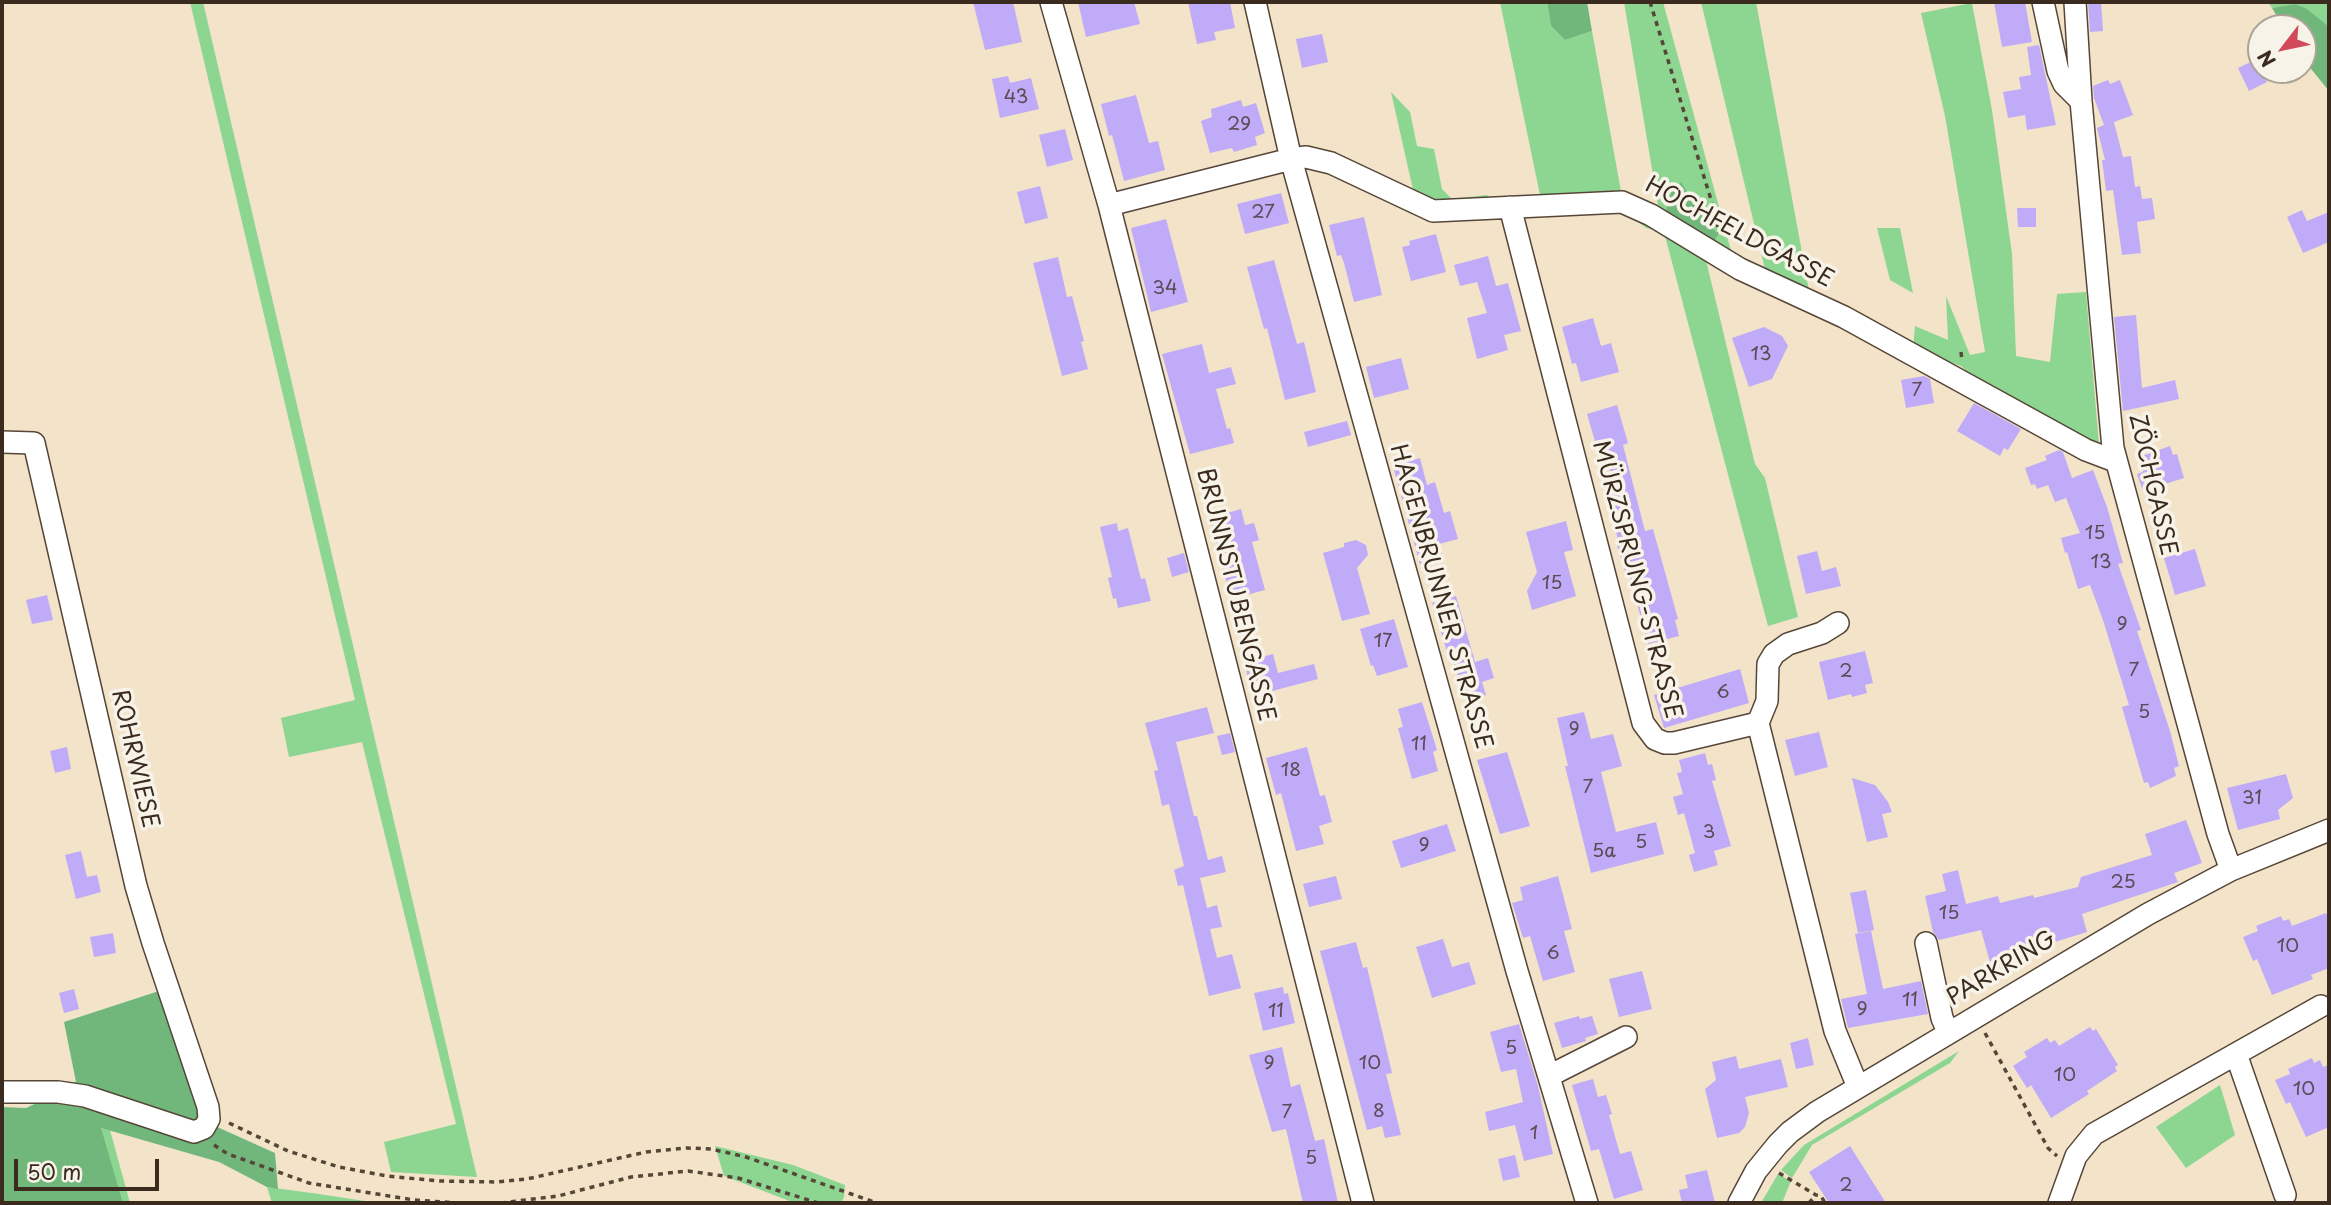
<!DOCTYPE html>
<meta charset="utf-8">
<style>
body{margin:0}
#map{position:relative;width:2331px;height:1205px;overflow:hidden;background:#f2e3c9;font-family:"Playpen Sans",sans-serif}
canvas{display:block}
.frame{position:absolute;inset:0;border:4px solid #3b2a1e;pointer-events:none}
.north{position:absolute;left:2247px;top:14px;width:70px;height:70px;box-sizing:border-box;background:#f7f3e8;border:2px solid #aca397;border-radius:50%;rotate:238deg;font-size:19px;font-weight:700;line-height:28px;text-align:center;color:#3b2a1e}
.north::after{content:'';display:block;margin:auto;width:24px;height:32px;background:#d1495b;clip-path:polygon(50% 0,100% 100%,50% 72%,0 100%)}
.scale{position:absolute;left:14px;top:1159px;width:145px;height:32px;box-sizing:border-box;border:4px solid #3b2a1e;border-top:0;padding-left:9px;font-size:21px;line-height:24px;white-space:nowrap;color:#3b2a1e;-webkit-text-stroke:5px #f7f3e8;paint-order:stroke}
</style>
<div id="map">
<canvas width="2331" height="1205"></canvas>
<div class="frame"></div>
<div class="north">N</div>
<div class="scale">50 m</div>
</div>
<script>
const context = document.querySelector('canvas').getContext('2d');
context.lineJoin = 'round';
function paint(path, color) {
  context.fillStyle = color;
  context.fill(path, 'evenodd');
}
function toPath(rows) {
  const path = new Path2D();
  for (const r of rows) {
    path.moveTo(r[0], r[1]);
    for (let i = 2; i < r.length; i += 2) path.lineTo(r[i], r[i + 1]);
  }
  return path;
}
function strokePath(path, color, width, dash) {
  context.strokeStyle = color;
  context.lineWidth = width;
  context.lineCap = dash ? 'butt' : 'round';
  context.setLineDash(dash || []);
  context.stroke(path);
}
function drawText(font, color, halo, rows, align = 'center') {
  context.font = font + ' "Playpen Sans",sans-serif';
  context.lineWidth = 7;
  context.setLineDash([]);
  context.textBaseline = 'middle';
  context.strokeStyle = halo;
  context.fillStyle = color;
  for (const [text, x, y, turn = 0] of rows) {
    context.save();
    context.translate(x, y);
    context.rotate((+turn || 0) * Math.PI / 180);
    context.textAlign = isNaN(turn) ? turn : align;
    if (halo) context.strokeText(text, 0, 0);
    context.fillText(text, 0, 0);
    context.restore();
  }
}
paint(toPath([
 [190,2,203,2,477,1177,391,1172,384,1142,456,1124,362,742,289,757,281,718,355,700],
 [1500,2,1547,2,1551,26,1565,40,1592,31,1622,197,1602,192,1540,195],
 [1624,2,1663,2,1733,258,1711,246,1695,205,1681,183,1665,216,1659,211],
 [1701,2,1756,2,1810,296,1767,278],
 [2268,2,2329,2,2329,27,2295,4,2272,8],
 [1972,3,1992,110,2012,254,2016,356,2050,362,2057,294,2086,292,2099,445,1980,384,1961,366,1913,349,1915,326,1948,340,1946,296,1970,355,1985,352,1945,116,1921,13],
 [1391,92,1410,112,1417,146,1434,149,1442,189,1452,199,1487,195,1490,201,1436,202,1414,194],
 [1628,214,1704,252,1755,464,1765,478,1798,617,1768,626,1664,232,1646,228],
 [1877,228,1900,228,1913,293,1890,280],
 [1959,1051,1950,1063,1812,1145,1792,1178,1781,1170,1804,1145],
 [2220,1085,2235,1135,2186,1168,2156,1127],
 [100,1128,110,1130,130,1203,123,1203],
 [715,1146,793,1165,845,1185,844,1197,841,1203,795,1203,724,1176],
 [1778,1174,1791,1181,1782,1203,1761,1203],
 [267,1187,319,1194,378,1203,272,1203]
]), '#8cd692');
paint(toPath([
 [1547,2,1587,2,1592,31,1565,40,1551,26],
 [2295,4,2307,9,2329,27,2329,91,2303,59,2303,28,2284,28,2272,8],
 [1681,182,1695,205,1718,235,1711,246,1665,216,1671,193],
 [162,990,215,1126,275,1153,278,1189,267,1187,219,1162,101,1128,123,1203,2,1203,2,1107,26,1108,41,1101,43,1081,76,1082,64,1022]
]), '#71b77c');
paint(toPath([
 [973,2,1013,2,1022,42,985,50],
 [1078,2,1134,2,1140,24,1086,37],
 [1188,2,1230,2,1235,28,1214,32,1216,40,1197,44],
 [1994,2,2025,2,2032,42,2002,47],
 [2088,2,2101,2,2103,31,2090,32],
 [1322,34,1328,62,1302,68,1296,39],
 [2039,45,2056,125,2027,130,2025,115,2008,118,2003,92,2021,89,2019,77,2031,75,2027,47],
 [2261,57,2261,70,2267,82,2249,91,2238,68],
 [1008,76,1010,83,1031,78,1039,109,1000,118,992,79],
 [2108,80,2110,84,2120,80,2133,115,2106,125,2114,122,2123,157,2131,156,2135,187,2140,186,2142,199,2152,198,2155,219,2137,222,2141,253,2122,255,2113,190,2106,191,2102,160,2105,160,2097,128,2104,125,2094,98,2093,86],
 [1136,95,1149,143,1158,141,1165,170,1124,181,1112,135,1109,136,1101,104],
 [1241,100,1243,107,1256,103,1265,133,1255,137,1257,145,1234,152,1232,148,1210,153,1201,121,1212,117,1211,109],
 [1065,129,1073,160,1047,167,1039,135],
 [1040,186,1048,218,1025,224,1017,192],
 [1281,193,1289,223,1245,234,1237,204],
 [2017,208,2036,208,2036,227,2018,227],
 [2302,210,2307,221,2329,212,2329,242,2303,253,2287,217],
 [1364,217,1382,295,1354,302,1344,263,1341,255,1337,256,1329,225],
 [1166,219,1188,302,1151,312,1131,228],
 [1436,234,1446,272,1411,281,1402,247,1410,245,1409,241],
 [1488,256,1496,286,1508,283,1521,331,1504,335,1508,350,1477,359,1467,318,1487,313,1477,282,1460,286,1454,265],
 [1058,257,1067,297,1072,296,1084,341,1081,342,1088,369,1062,376,1033,263],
 [1274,260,1297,344,1304,342,1316,392,1285,400,1267,328,1264,329,1247,267],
 [2136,315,2142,388,2175,380,2179,399,2123,411,2114,317],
 [1593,318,1601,346,1611,343,1619,372,1581,382,1576,363,1572,364,1562,327],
 [1764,327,1782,336,1788,346,1772,379,1749,387,1732,338],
 [1202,344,1209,373,1231,367,1236,384,1216,389,1227,429,1230,428,1234,443,1190,454,1162,354],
 [1401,358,1409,389,1374,398,1366,367],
 [1924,376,1930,379,1934,403,1906,408,1901,380],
 [1974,403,2021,429,2008,450,2004,448,2000,456,1957,431],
 [1617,405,1628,443,1623,445,1645,531,1653,529,1678,619,1675,620,1679,636,1648,644,1629,574,1626,575,1617,545,1619,544,1603,479,1612,477,1602,444,1596,445,1587,414],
 [1347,421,1351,435,1308,447,1304,432],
 [2170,446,2173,455,2177,454,2184,478,2143,491,2137,474,2143,472,2139,457],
 [2059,450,2063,452,2072,478,2093,470,2107,507,2123,563,2118,564,2141,630,2137,631,2170,731,2179,766,2174,768,2176,776,2150,788,2148,782,2144,783,2122,707,2129,705,2103,620,2090,585,2078,589,2067,552,2065,553,2061,538,2080,533,2066,498,2055,502,2048,485,2037,489,2035,484,2031,485,2025,468,2047,460,2045,456],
 [1420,458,1427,485,1435,482,1444,513,1450,511,1458,539,1439,544,1443,558,1420,564,1393,466],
 [1241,509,1245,525,1254,523,1259,540,1252,542,1265,590,1231,599,1210,518],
 [1566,521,1573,550,1564,552,1576,596,1532,610,1527,591,1537,572,1526,532],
 [1117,523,1118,531,1128,528,1141,579,1145,578,1151,601,1118,608,1116,598,1113,599,1108,578,1112,577,1100,527],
 [1356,540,1366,545,1368,555,1357,568,1370,614,1342,621,1323,553,1344,547,1344,543],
 [2195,549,2206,586,2175,595,2164,558],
 [1817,551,1822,571,1836,567,1841,586,1806,594,1797,556],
 [1184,553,1189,572,1172,577,1167,558],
 [47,595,53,620,32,624,26,600],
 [1456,596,1475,662,1488,658,1494,678,1482,682,1486,695,1466,702,1451,653,1448,654,1444,642,1432,603],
 [1394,619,1408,667,1377,676,1373,665,1371,666,1360,629],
 [1865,651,1873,683,1865,685,1867,693,1852,697,1851,694,1828,700,1819,662],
 [1273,654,1278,673,1314,664,1318,679,1253,696,1244,662],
 [1740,669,1749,703,1664,728,1654,695],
 [1422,702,1437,750,1433,752,1438,771,1412,779,1398,728,1403,727,1398,709],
 [1207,707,1214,733,1176,742,1194,816,1197,816,1208,860,1222,856,1226,872,1200,878,1207,908,1217,905,1222,927,1210,929,1217,958,1232,954,1241,988,1209,996,1183,885,1178,886,1174,870,1184,866,1169,804,1162,806,1159,792,1154,771,1158,770,1145,723],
 [1584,712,1591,739,1613,734,1622,766,1601,772,1616,832,1656,822,1664,854,1591,873,1565,766,1568,766,1557,718],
 [1819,732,1828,767,1795,776,1785,740],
 [1230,733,1235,752,1222,755,1217,736],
 [67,747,71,769,55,773,50,751],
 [1307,747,1320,796,1325,795,1332,822,1319,826,1324,844,1296,851,1281,793,1276,795,1266,758],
 [1507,752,1530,826,1500,834,1477,760],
 [1705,753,1708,765,1712,764,1716,780,1712,781,1731,846,1714,851,1718,865,1694,872,1689,855,1695,853,1684,813,1678,815,1673,797,1683,794,1677,773,1682,772,1679,760],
 [2286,774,2293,798,2278,810,2280,819,2238,830,2227,788],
 [1852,778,1875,785,1888,802,1892,812,1882,814,1888,837,1867,842],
 [2186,820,2202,863,2174,873,2178,882,2082,914,2087,932,1990,962,1981,930,1939,940,1933,932,1925,896,1946,891,1942,874,1958,870,1966,904,1998,896,2000,903,2033,895,2034,898,2078,887,2081,877,2152,855,2145,834],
 [1447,824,1456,851,1401,868,1392,841],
 [81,851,87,877,97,875,101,892,76,899,65,855],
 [1336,876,1342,899,1309,907,1303,884],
 [1558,876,1572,929,1564,931,1575,972,1543,981,1530,936,1523,938,1512,903,1523,900,1520,887],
 [1866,890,1874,930,1858,933,1850,893],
 [2326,913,2329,922,2329,968,2311,975,2313,979,2272,995,2257,959,2253,961,2243,937,2258,931,2256,926,2281,916,2283,921,2289,919,2292,926],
 [1871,931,1883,989,1921,981,1928,1014,1848,1028,1841,999,1867,994,1855,934],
 [113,933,116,953,94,957,90,937],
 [1443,939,1452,967,1469,962,1476,984,1432,998,1416,947],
 [1356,942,1363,968,1367,967,1392,1073,1386,1074,1401,1135,1385,1138,1382,1126,1367,1130,1320,951],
 [1642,971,1652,1009,1619,1017,1609,979],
 [1283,987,1284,994,1288,993,1295,1023,1263,1031,1254,993],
 [74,989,79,1009,64,1013,59,993],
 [1579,1016,1580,1019,1592,1016,1598,1034,1585,1038,1586,1041,1562,1048,1554,1023],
 [1519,1024,1538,1086,1553,1154,1524,1161,1515,1125,1489,1131,1485,1112,1523,1102,1516,1069,1501,1072,1490,1032],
 [2090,1027,2093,1031,2096,1029,2118,1065,2115,1067,2117,1071,2087,1091,2089,1094,2051,1118,2031,1085,2027,1088,2013,1066,2027,1057,2024,1052,2047,1038,2050,1043,2055,1040,2059,1046],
 [1808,1038,1814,1065,1796,1069,1790,1043],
 [1282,1047,1291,1087,1300,1084,1315,1141,1324,1139,1338,1203,1303,1203,1286,1129,1272,1132,1249,1055],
 [1736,1056,1739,1069,1781,1059,1788,1087,1745,1097,1749,1113,1745,1127,1739,1133,1717,1138,1705,1089,1716,1080,1712,1062],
 [2312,1058,2314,1063,2320,1060,2323,1067,2329,1065,2329,1127,2306,1137,2290,1102,2286,1104,2275,1080,2290,1074,2288,1069],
 [1593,1079,1598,1097,1606,1095,1612,1114,1609,1115,1620,1154,1631,1151,1643,1190,1614,1199,1599,1149,1591,1151,1572,1085],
 [1850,1146,1886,1203,1829,1203,1809,1172],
 [1515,1155,1520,1177,1503,1181,1498,1159],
 [1707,1170,1715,1203,1682,1203,1679,1190,1688,1188,1685,1175]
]), '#c0abf8');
const minor = toPath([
 [1051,2,1109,205,1363,1203],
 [1255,2,1291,159,1517,971,1587,1203],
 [2043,2,2058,71,2064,84,2081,101],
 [2075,2,2081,101,2113,448,2218,834,2231,870],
 [1109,205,1291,159,1306,157,1331,163,1433,211,1622,202,1651,215,1740,269,1844,317,2086,450,2115,461],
 [1510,207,1643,723,1655,739,1665,743,1674,743,1758,723],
 [2,442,34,443,136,886,153,943,208,1107,209,1119,204,1128,194,1132,85,1096,58,1092,2,1092],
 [1758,723,1835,1031,1858,1087],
 [1758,723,1767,701,1768,664,1774,654,1788,644,1822,633,1838,623],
 [1926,943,1942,1018,1948,1032],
 [2236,1054,2285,1195],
 [1549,1076,1626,1037],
 [1739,1203,1756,1171,1778,1144,1790,1132,1817,1112,2148,914,2231,870,2329,830],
 [2059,1203,2076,1156,2094,1134,2321,1006]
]);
strokePath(minor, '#564638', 24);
strokePath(toPath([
 [1650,2,1713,206,1719,233],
 [1961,352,1962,361],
 [1985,1033,2048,1148,2057,1156],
 [229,1123,288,1151,339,1167,387,1176,439,1181,497,1182,527,1179,646,1152,687,1148,711,1149,746,1157,877,1203],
 [214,1145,228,1154,309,1183,414,1200,459,1203],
 [1779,1173,1816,1195,1821,1196,1825,1203],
 [501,1203,558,1196,631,1177,688,1171,738,1178,818,1203],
 [1809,1203,1816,1195]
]), '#564638', 3.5, [5, 5]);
strokePath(minor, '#fff', 21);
drawText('19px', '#5c4a54', null, [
 ["43",1016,98],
 ["29",1239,125],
 ["27",1263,213],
 ["34",1165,289],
 ["13",1761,355],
 ["7",1917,391],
 ["15",2095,534],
 ["13",2101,563],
 ["15",1552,584],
 ["9",2122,625],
 ["17",1383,642],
 ["7",2134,671],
 ["2",1846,672],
 ["6",1723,693],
 ["5",2144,713],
 ["9",1574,730],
 ["11",1419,745],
 ["18",1291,771],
 ["7",1588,788],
 ["31",2252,799],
 ["3",1709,833],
 ["5",1641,843],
 ["9",1424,846],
 ["5a",1604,852],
 ["25",2123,883],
 ["15",1949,914],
 ["10",2288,947],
 ["6",1553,954],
 ["11",1910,1001],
 ["9",1862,1010],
 ["11",1276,1012],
 ["5",1511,1049],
 ["9",1269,1064],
 ["10",1370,1064],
 ["10",2065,1076],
 ["10",2304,1090],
 ["8",1379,1112],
 ["7",1287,1113],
 ["1",1534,1134],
 ["5",1311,1159],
 ["2",1846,1186]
]);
drawText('23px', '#3b2a1e', '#f7f3e8', [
 ["HOCHFELDGASSE",1739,233,28],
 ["ZÖCHGASSE",2152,485,77],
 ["MÜRZSPRUNG-STRASSE",1636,580,75],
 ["BRUNNSTUBENGASSE",1235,595,76],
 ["HAGENBRUNNER STRASSE",1440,597,74],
 ["ROHRWIESE",134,759,77],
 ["PARKRING",2002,969,-31]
]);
</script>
